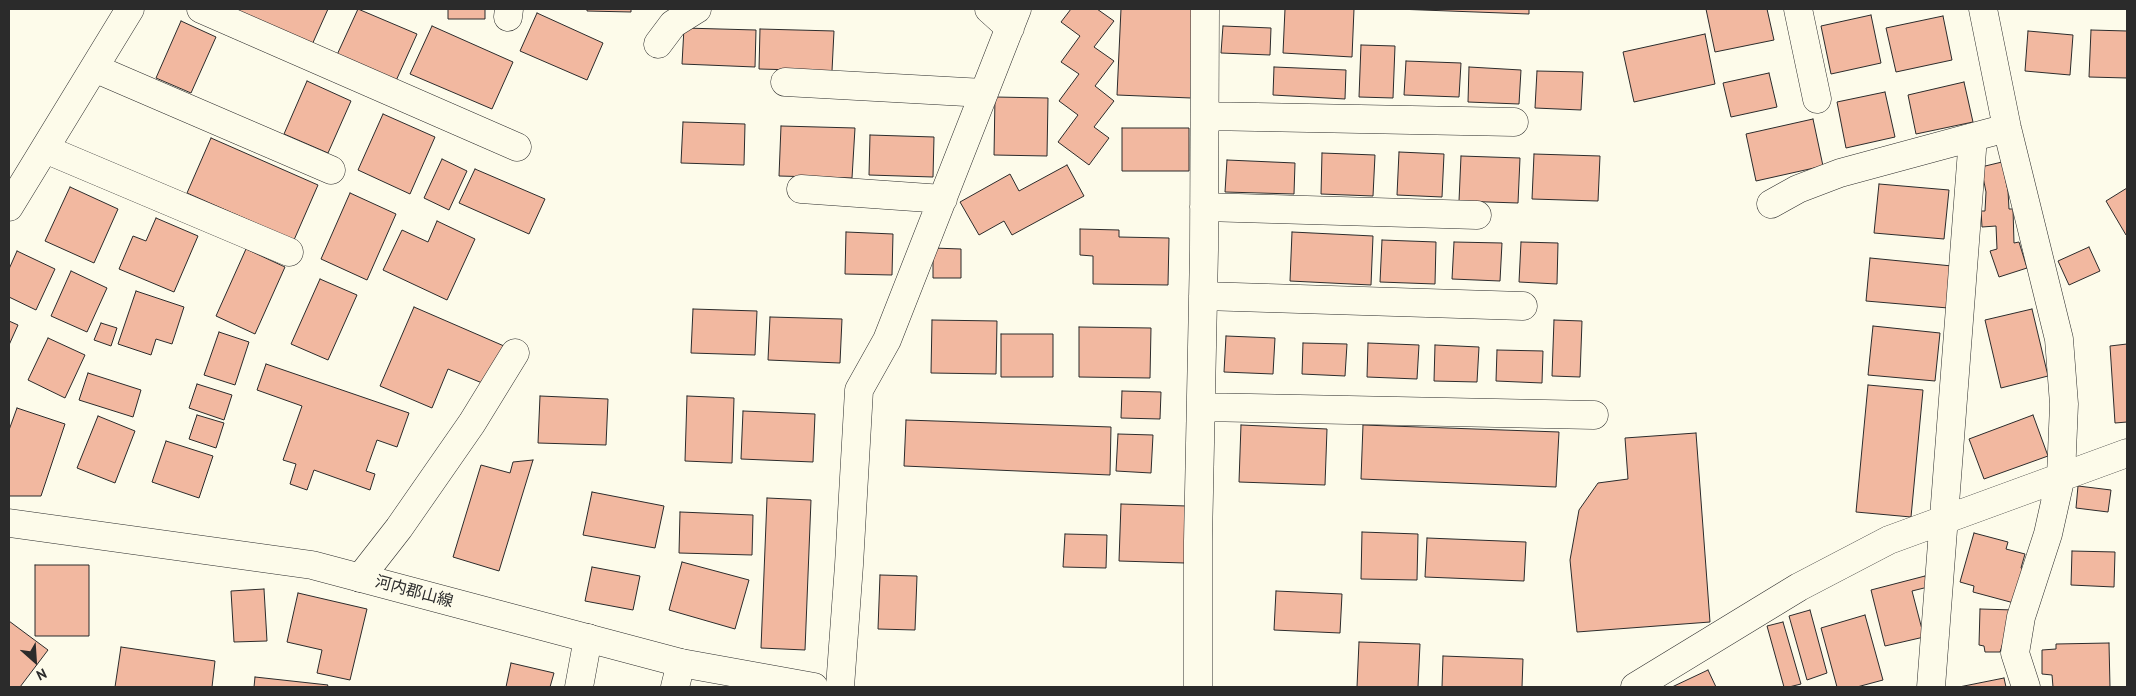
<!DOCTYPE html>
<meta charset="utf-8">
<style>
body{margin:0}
#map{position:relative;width:2136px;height:696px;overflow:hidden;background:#fdfbea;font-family:"PT Sans",sans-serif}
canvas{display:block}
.frame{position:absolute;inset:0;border:10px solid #2b2b2b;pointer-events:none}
.north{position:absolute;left:10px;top:636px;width:50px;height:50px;-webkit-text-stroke:4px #fdfbea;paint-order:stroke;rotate:154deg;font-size:14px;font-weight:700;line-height:20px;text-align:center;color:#2b2b2b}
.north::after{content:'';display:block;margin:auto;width:18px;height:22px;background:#2b2b2b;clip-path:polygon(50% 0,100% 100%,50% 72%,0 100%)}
</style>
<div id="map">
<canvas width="2136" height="696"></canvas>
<div class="frame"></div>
<div class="north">N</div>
</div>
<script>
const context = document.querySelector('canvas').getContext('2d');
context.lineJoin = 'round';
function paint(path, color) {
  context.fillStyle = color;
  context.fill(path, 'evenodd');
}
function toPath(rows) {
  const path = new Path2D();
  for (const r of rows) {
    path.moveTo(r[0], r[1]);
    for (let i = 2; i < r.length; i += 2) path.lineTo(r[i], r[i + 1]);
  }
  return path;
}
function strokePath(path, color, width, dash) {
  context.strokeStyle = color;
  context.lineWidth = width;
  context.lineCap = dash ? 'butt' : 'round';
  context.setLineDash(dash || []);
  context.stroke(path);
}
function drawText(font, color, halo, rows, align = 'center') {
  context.font = font + ' "PT Sans","Noto Sans JP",sans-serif';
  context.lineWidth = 4;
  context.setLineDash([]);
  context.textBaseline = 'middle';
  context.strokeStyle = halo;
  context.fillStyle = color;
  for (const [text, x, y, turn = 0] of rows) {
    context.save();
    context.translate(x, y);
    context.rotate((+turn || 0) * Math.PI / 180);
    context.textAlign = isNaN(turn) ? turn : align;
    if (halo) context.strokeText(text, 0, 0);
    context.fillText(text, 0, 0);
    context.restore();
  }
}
const building = toPath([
 [225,9,328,9,311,47,225,9],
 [358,9,417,34,395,83,336,57,358,9],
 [448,9,485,9,485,19,448,19,448,9],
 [587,9,631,9,631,12,587,11,587,9],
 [1071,9,1097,9,1114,21,1094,47,1114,61,1095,86,1114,101,1094,127,1109,138,1089,165,1058,142,1078,115,1059,101,1079,74,1061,62,1080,36,1061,22,1071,9],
 [1121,9,1194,9,1191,98,1117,95,1121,9],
 [1285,9,1354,9,1352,57,1283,53,1285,9],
 [1396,9,1529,9,1529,14,1396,9],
 [1706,9,1767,9,1774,40,1715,52,1706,9],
 [537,13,603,43,587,80,520,51,537,13],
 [1871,15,1881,63,1831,74,1821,26,1871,15],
 [1943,16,1952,60,1896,72,1886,28,1943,16],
 [181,21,216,37,191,93,156,78,181,21],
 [432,26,513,62,492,109,410,74,432,26],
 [1223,26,1271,28,1270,55,1221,53,1223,26],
 [684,28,756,30,755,67,682,64,684,28],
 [760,29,834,31,832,71,759,69,760,29],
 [2091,30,2127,31,2127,78,2089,77,2091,30],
 [2028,31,2073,35,2070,75,2025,71,2028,31],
 [1705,34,1715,84,1634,102,1623,52,1705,34],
 [1361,45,1395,46,1393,98,1359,97,1361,45],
 [1406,61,1461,63,1459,97,1404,95,1406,61],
 [1274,67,1346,70,1345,99,1273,95,1274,67],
 [1469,67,1521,70,1519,104,1468,102,1469,67],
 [1537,71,1583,72,1581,110,1535,108,1537,71],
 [1769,73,1777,107,1731,117,1723,83,1769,73],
 [307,81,351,101,328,153,284,134,307,81],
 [1964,82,1973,122,1916,134,1908,95,1964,82],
 [1885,92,1895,137,1846,148,1837,102,1885,92],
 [995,97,1048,98,1047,156,994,155,995,97],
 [383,114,435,137,410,194,358,170,383,114],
 [1813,119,1823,166,1756,181,1746,134,1813,119],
 [683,122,745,124,744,165,681,163,683,122],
 [781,126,855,128,852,178,779,176,781,126],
 [1122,128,1189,128,1189,171,1122,171,1122,128],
 [870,135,934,137,933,177,869,175,870,135],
 [211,138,318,185,294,240,187,193,211,138],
 [1399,152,1444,154,1442,197,1397,195,1399,152],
 [1322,153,1375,155,1373,196,1321,194,1322,153],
 [1534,154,1600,156,1598,201,1532,199,1534,154],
 [1461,156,1520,158,1518,203,1459,201,1461,156],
 [442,159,467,171,449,210,424,198,442,159],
 [1227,160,1295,163,1294,194,1225,192,1227,160],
 [2002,162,2008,191,2009,209,2013,209,2014,243,2019,242,2027,268,1999,277,1990,251,1997,249,1996,226,1982,227,1981,211,1985,211,1986,192,1981,167,2002,162],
 [1067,165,1084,196,1012,235,1004,221,979,235,960,202,1010,174,1019,191,1067,165],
 [475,169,545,199,529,234,459,203,475,169],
 [1879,184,1949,190,1944,239,1874,233,1879,184],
 [70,187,118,209,94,263,45,241,70,187],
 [2127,188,2127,234,2126,235,2106,201,2127,188],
 [350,193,396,214,367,280,321,259,350,193],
 [156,218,198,236,174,292,119,269,133,236,146,241,156,218],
 [437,221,475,239,447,300,383,270,402,230,428,242,437,221],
 [1080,229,1119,230,1119,237,1169,238,1168,285,1093,284,1093,256,1080,255,1080,229],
 [846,232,893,234,892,275,845,274,846,232],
 [1292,232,1373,236,1371,285,1290,281,1292,232],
 [1382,240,1436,242,1435,284,1380,282,1382,240],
 [1454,242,1502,243,1500,281,1452,279,1454,242],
 [1521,242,1558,243,1557,284,1519,282,1521,242],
 [2089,247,2100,271,2069,285,2058,261,2089,247],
 [933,248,961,249,961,278,933,278,933,248],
 [246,249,285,267,255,334,216,316,246,249],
 [17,251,55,269,36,310,9,297,9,269,17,251],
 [1870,258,1952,266,1948,308,1866,301,1870,258],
 [71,271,107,288,87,332,51,316,71,271],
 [320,279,357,295,328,360,291,344,320,279],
 [136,291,184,307,172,344,156,339,151,355,118,344,136,291],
 [414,307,504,346,487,385,448,369,432,408,380,386,414,307],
 [693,309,757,311,755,355,691,353,693,309],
 [2032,309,2048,376,2001,388,1985,320,2032,309],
 [770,317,842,319,840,363,768,360,770,317],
 [932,320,997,321,996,374,931,373,932,320],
 [1554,320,1582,321,1580,377,1552,376,1554,320],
 [9,321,18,325,9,345,9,321],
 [101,323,117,328,111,346,94,340,101,323],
 [1873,326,1940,333,1935,381,1868,375,1873,326],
 [1079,327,1151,328,1150,378,1079,377,1079,327],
 [219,332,249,342,235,385,204,375,219,332],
 [1001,334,1053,334,1053,377,1001,377,1001,334],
 [1226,336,1275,338,1273,374,1224,372,1226,336],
 [48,338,85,355,65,398,28,380,48,338],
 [1303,343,1347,344,1345,376,1302,374,1303,343],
 [1368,343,1419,345,1417,379,1367,377,1368,343],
 [2127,344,2127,422,2115,423,2110,346,2127,344],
 [1435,345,1479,347,1477,382,1434,381,1435,345],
 [1497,350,1543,351,1542,383,1496,381,1497,350],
 [266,364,409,413,397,447,377,440,366,471,375,474,370,490,314,470,307,490,290,484,296,464,283,460,302,406,257,390,266,364],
 [88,373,141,390,133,417,79,400,88,373],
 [197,384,232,395,224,420,189,408,197,384],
 [1868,385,1923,390,1911,517,1856,512,1868,385],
 [1122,391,1161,392,1160,419,1121,418,1122,391],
 [540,396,608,399,606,445,538,443,540,396],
 [687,396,734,398,732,463,685,461,687,396],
 [17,408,65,424,41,496,9,496,9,430,17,408],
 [743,411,815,414,813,462,741,459,743,411],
 [197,415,224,423,216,448,189,439,197,415],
 [2033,415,2048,456,1984,479,1969,439,2033,415],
 [98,416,135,431,115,483,77,468,98,416],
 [906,420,1111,427,1110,475,904,466,906,420],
 [1241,425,1327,429,1325,485,1239,482,1241,425],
 [1363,425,1559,432,1556,487,1361,479,1363,425],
 [1696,433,1710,622,1577,632,1570,560,1579,510,1598,483,1628,479,1625,438,1696,433],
 [1118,434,1153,435,1151,473,1116,471,1118,434],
 [166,441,213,456,199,498,152,482,166,441],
 [533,460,499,571,453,557,481,465,510,473,513,462,533,460],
 [2078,486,2111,490,2108,512,2076,508,2078,486],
 [592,492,664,506,655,548,583,535,592,492],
 [767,498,811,500,805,650,761,648,767,498],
 [1121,504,1187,506,1185,563,1119,561,1121,504],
 [680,512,753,515,752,555,679,553,680,512],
 [1362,532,1418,534,1417,580,1361,579,1362,532],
 [1974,533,2008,542,2006,549,2025,554,2021,568,2024,569,2014,603,1973,592,1974,586,1960,582,1974,533],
 [1065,534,1107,535,1106,568,1063,567,1065,534],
 [1427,538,1526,542,1524,581,1425,577,1427,538],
 [2072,551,2115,552,2114,587,2071,585,2072,551],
 [682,562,749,580,735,629,669,610,682,562],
 [35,565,89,565,89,636,35,636,35,565],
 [592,567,640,576,633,610,585,601,592,567],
 [880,575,917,576,915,630,878,629,880,575],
 [1925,576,1928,587,1912,591,1924,637,1885,646,1871,590,1925,576],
 [264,589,267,641,234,642,231,591,264,589],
 [1276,591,1342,594,1340,633,1274,630,1276,591],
 [298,593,367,609,350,680,317,673,322,650,287,642,298,593],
 [1980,609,2014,610,2000,652,1985,652,1984,646,1979,645,1980,609],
 [1810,610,1827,673,1807,680,1789,616,1810,610],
 [1865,615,1883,680,1857,687,1837,687,1821,628,1865,615],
 [9,621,48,650,20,687,9,687,9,621],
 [1783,622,1801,684,1789,687,1784,687,1767,626,1783,622],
 [1359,642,1420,644,1418,687,1357,687,1359,642],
 [2109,643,2110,687,2053,687,2052,675,2042,674,2042,650,2056,649,2056,644,2109,643],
 [121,647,215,661,212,687,115,687,121,647],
 [1443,656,1523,659,1522,687,1442,687,1443,656],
 [511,663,554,673,550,687,506,687,511,663],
 [1708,670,1716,687,1672,687,1708,670],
 [255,677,328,685,327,687,254,687,255,677],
 [2004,678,2006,687,1959,687,2004,678]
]);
paint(building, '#f2b8a0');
strokePath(building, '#2b2b2b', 1);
const minor = toPath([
 [201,9,517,147],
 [989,9,1010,28],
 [1798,9,1817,99],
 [1983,9,2007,128,2059,339,2064,404,2061,476,2048,534,2021,617,2015,653,2026,687],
 [508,17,509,9],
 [658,44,673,24,697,9],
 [94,68,331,170],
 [785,82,984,93],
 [1205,116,1514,122],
 [45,149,289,252],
 [801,189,943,199],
 [1771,204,1798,189,1840,173,1973,137],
 [9,207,130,9],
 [1204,207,1477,215],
 [1203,296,1523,306],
 [1201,407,1594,415],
 [360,578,399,528,472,423,515,353],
 [579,687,588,638],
 [675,687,681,663],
 [840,687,849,565,859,390,887,340,1017,9],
 [1198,687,1198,541,1204,250,1205,9],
 [1635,687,1799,587,1889,540,2127,453],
 [1931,687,1973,137,2007,128]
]);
const secondary = toPath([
 [9,523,312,565,681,663,814,687]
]);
strokePath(minor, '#2b2b2b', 29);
strokePath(secondary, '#2b2b2b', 29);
strokePath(minor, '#fdfbea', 28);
strokePath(secondary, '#fdfbea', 28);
drawText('16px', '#2b2b2b', '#fdfbea', [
 ["河内郡山線",414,592,15]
]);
</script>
